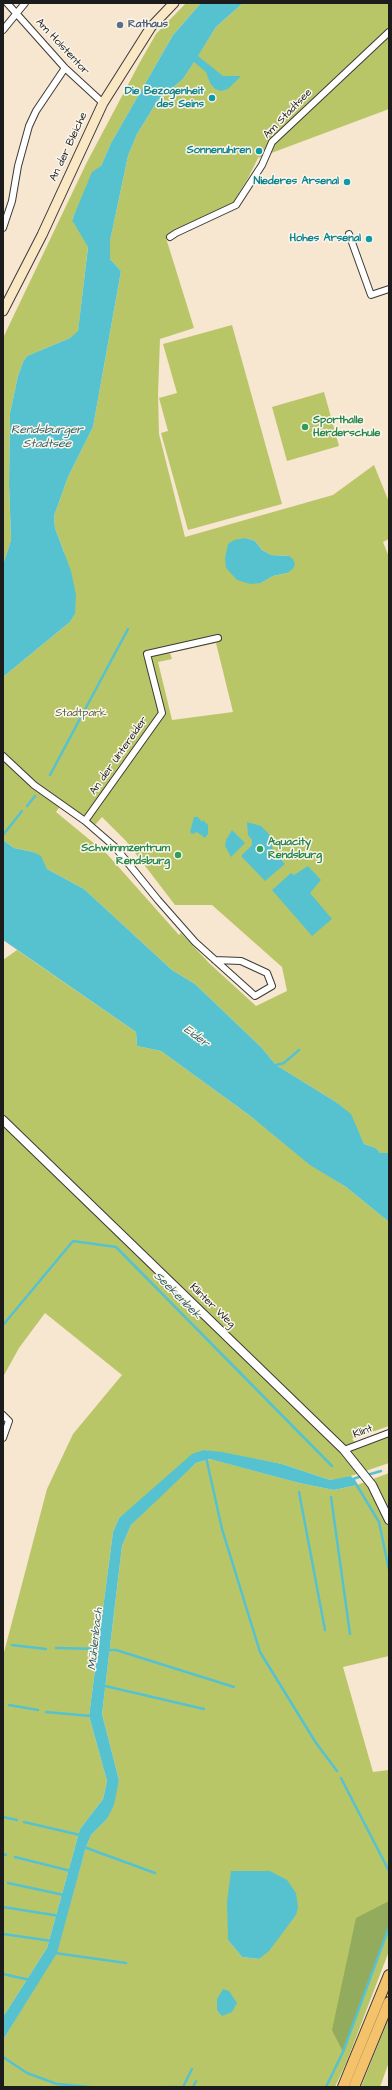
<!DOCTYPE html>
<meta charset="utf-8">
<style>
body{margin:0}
#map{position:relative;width:392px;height:2090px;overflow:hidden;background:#f7e6d0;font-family:"Architects Daughter",sans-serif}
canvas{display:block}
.frame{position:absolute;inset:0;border:4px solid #1c1c1c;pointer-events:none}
</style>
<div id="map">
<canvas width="392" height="2090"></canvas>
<div class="frame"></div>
</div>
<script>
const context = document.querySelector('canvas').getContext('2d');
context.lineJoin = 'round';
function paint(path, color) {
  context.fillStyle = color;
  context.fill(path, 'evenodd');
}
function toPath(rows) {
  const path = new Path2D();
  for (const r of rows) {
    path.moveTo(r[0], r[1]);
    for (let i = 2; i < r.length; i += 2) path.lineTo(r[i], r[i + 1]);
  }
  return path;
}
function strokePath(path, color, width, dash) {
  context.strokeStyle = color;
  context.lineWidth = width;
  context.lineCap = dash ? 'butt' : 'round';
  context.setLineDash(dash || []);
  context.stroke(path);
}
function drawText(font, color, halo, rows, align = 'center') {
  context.font = font + ' "Architects Daughter",sans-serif';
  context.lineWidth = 3;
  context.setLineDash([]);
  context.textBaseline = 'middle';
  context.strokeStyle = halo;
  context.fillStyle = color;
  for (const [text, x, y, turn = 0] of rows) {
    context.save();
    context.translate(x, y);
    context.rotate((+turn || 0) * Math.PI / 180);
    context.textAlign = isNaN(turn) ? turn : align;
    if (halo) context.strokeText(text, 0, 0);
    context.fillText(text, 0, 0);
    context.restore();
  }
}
paint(toPath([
 [186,3,201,3,173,35,111,143,101,166,72,219,88,246,78,332,70,338,27,356,23,362,18,376,10,413,9,484,11,540,3,565,3,338,87,162,140,62,156,34],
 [243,3,389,3,389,109,258,158,248,178,233,203,166,238,194,328,160,339,158,394,159,434,185,537,333,495,374,465,389,502,389,539,383,542,389,557,389,1153,380,1153,376,1148,364,1144,350,1114,336,1102,276,1065,261,1047,195,984,172,970,84,889,47,869,33,852,14,848,3,840,3,677,70,622,75,614,64,552,55,528,54,516,68,477,93,427,121,271,110,259,110,241,128,156,137,134,158,100,183,79,216,27],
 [246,538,255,541,262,550,271,555,289,556,287,573,273,576,261,583],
 [216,643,233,712,172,720,158,662,172,659,170,653],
 [63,802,95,825,102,817,126,841,175,905,212,905,282,967,287,991,256,1006,209,963,181,933,179,935,107,854,56,812],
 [232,325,282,504,188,530,161,433,168,431,159,398,177,393,163,344],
 [324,392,339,446,287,461,272,407],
 [17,950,136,1032,137,1046,161,1051,249,1115,310,1164,346,1187,389,1222,389,1426,352,1439,360,1448,389,1437,389,1463,345,1478,330,1480,282,1464,204,1450,119,1518,113,1532,89,1716,107,1781,103,1799,80,1829,47,1948,3,2017,3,1656,47,1489,73,1434,122,1375,45,1313,19,1348,3,1377,3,960],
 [211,1459,299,1483,334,1490,357,1485,389,1473,389,1656,343,1667,373,1772,389,1770,389,1951,347,2061,335,2087,3,2087,3,2040,56,1953,86,1847,91,1835,107,1819,119,1780,102,1714,122,1546,131,1525,163,1493,196,1463],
 [296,1915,259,1959,242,1957,228,1940],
 [389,2018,389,2062,380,2087,361,2087]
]), '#b9c668');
paint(toPath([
 [389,1901,389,1927,343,2052,332,2030,356,1918]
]), '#92ab5c');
paint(toPath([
 [201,3,243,3,216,27,198,56,223,76,241,76,228,89,221,91,215,89,210,83,206,72,194,62,183,79,158,100,137,134,128,156,110,241,110,259,121,271,93,427,68,477,54,516,55,528,71,571,76,595,75,614,70,622,3,677,3,565,11,540,9,484,10,413,18,376,23,362,27,356,70,338,78,331,88,247,72,220,92,172,101,166,111,143,173,35],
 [246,538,255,541,262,550,271,555,289,556,293,559,295,564,293,569,287,573,273,576,261,583,250,584,237,580,226,568,225,558,228,544,234,540],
 [194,817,198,817,202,822,203,820,208,825,208,834,205,838,197,832,192,834,190,832],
 [247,822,261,826,269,834,273,850,285,864,265,881,241,856,252,845,252,840,248,835],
 [232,830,245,843,231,857,225,846,226,840],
 [3,840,14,848,33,852,41,856,47,869,84,889,172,970,195,984,261,1047,276,1065,336,1102,351,1114,364,1144,376,1148,380,1153,389,1153,389,1222,346,1187,310,1165,249,1115,161,1051,137,1046,136,1032,3,940],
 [308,866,321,880,310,893,332,919,312,936,272,890,291,873,294,875],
 [204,1450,222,1452,282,1464,330,1480,351,1476,357,1485,334,1490,299,1483,210,1459,196,1463,131,1525,122,1546,102,1714,119,1780,114,1805,107,1819,91,1835,86,1847,57,1953,3,2040,3,2017,47,1948,80,1829,103,1799,107,1781,89,1716,113,1532,119,1518,192,1454],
 [231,1871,270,1871,287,1880,296,1893,298,1907,296,1915,269,1951,259,1959,242,1957,228,1940,227,1902],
 [223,1989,229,1991,237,2003,232,2012,222,2016,217,2010,217,1999]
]), '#56c2d0');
strokePath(toPath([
 [50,775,128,629],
 [27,806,35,796],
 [3,835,22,811],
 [276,1065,284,1063,299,1050],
 [3,1325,73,1241,116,1247,332,1466],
 [206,1457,222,1529,260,1652,316,1743,337,1771],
 [367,1475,381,1471],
 [353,1479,379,1522,389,1570],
 [350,1480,362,1476],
 [299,1492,325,1630],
 [331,1497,350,1634],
 [12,1645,46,1649],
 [56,1648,100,1649],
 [107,1650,116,1650,234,1687],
 [101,1685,204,1709],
 [9,1705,38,1710],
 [46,1712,91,1716],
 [341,1778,389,1871],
 [3,1817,17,1820],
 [24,1822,80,1835],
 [84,1847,155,1873],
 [3,1854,6,1855],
 [15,1857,71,1871],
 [8,1883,64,1895],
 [3,1907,60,1916],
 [3,1934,52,1941],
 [55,1953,126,1963],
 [3,1974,30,1980],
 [3,2057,27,2073,57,2084,90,2087],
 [167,2087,180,2087],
 [183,2087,192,2069],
 [193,2087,196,2081],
 [326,2087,343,2052,389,1927]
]), '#56c2d0', 2.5);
const minor = toPath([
 [7,3,65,68,103,103],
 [3,30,25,3],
 [3,228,12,201,18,166,29,126,36,111,65,68],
 [349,234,371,295,389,289],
 [170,237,176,233,236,205,262,165,272,142,389,32],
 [3,756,34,785,85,821,115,847,158,900,195,942,255,996,272,986,267,973,241,961,215,960],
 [85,821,162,713,147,654,218,638],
 [3,1415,9,1421,3,1438],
 [344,1450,389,1433]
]);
const tertiary = toPath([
 [3,1120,344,1450,372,1485,389,1520]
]);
const secondary = toPath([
 [3,311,42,235,103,103,151,27,174,3]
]);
const trunk = toPath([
 [343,2087,389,1975],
 [354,2087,389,2002]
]);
strokePath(minor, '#3d3a37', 8);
strokePath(tertiary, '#3d3a37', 10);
strokePath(secondary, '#3d3a37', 11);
strokePath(trunk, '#3d3a37', 12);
strokePath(minor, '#fff', 6);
strokePath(tertiary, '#fff', 8);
strokePath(secondary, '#fae7c3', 9);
strokePath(trunk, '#f3c26a', 10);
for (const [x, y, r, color] of [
 [120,25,4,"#5c6f8a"],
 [212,98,4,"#0f9aa8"],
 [259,151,4,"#0f9aa8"],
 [347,182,4,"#0f9aa8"],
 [369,239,4,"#0f9aa8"],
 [305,427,4,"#2e9e5b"],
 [260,849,4,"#2e9e5b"],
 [178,855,4,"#2e9e5b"]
]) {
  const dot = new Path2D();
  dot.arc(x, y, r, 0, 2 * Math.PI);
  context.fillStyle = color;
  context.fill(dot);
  strokePath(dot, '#fbf7ec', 1.5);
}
drawText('bold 11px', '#4e5e75', '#fbf7ec', [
 ["Rathaus",128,25]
], 'left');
drawText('11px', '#1c1c1c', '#fbf7ec', [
 ["Am Holstentor",62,47,47],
 ["Am Stadtsee",288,114,-46],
 ["An der Bleiche",69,147,-65],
 ["An der Untereider",119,756,-55],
 ["Klinter Weg",212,1306,44],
 ["Klint",363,1432,-21]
]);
drawText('bold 11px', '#0d838f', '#fbf7ec', [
 ["Die Bezogenheit",204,92],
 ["des Seins",204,105],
 ["Sonnenuhren",251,151],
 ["Niederes Arsenal",339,182],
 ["Hohes Arsenal",361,239]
], 'right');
drawText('bold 11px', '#27864d', '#fbf7ec', [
 ["Sporthalle",313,421],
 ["Herderschule",313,434],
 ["Aquacity",268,843],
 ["Rendsburg",268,856],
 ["Schwimmzentrum",170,849,"right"],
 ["Rendsburg",170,862,"right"]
], 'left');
drawText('11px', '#535837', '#fbf7ec', [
 ["Stadtpark",81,714]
]);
drawText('italic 12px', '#335e64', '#fbf7ec', [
 ["Rendsburger",47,430],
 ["Stadtsee",47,444],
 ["Eider",196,1037,37],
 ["Seekenbek",177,1296,45],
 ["Mühlenbach",96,1639,-84]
]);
</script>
